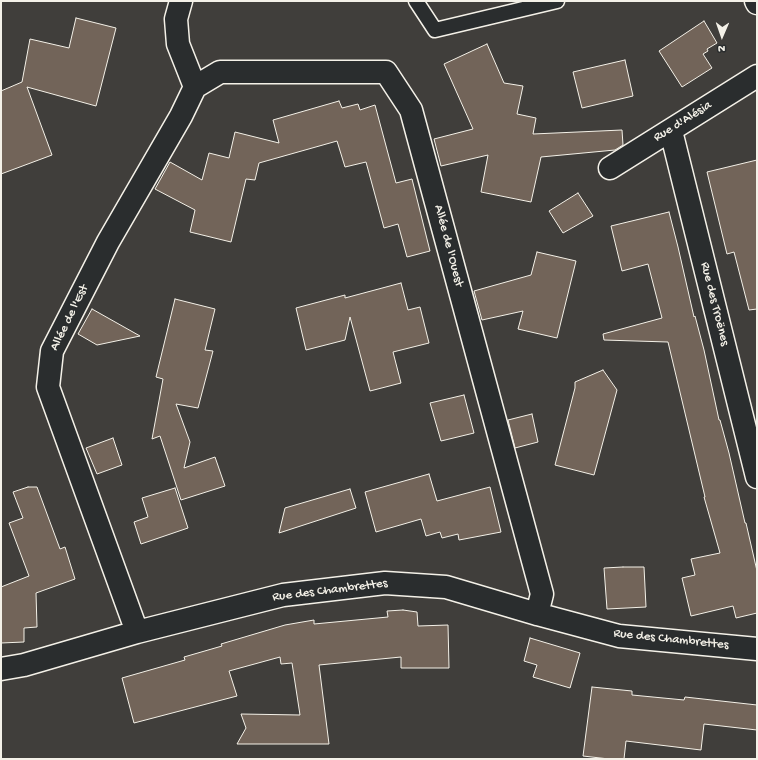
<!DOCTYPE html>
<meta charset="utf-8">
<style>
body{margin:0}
#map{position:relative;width:758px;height:760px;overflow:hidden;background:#403e3b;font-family:"Gochi Hand",sans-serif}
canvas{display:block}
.frame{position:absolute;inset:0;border:2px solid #f4f1e8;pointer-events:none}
.north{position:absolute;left:702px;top:16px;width:40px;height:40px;-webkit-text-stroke:3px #2a2d2e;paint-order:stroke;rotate:182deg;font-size:11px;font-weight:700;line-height:16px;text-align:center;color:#f4f1e8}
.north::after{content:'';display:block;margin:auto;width:14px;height:18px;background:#f4f1e8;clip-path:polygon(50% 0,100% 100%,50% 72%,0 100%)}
</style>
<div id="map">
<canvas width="758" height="760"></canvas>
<div class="frame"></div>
<div class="north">N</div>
</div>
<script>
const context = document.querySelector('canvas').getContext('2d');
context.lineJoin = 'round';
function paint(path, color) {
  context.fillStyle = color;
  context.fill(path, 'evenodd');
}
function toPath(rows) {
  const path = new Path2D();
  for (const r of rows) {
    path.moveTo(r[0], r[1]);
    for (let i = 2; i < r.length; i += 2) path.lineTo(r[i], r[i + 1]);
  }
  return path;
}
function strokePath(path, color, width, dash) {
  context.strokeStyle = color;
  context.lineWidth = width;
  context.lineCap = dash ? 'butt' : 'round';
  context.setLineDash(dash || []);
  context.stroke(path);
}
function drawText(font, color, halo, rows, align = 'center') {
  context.font = font + ' "Gochi Hand",sans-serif';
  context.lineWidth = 3;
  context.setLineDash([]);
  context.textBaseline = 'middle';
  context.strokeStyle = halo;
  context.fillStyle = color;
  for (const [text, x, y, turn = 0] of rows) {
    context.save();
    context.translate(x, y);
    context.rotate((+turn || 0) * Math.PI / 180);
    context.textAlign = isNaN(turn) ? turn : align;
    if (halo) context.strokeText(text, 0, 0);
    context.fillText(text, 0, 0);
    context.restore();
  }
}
const building = toPath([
 [76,18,116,28,96,106,27,87,52,155,1,174,1,91,22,82,30,39,69,48,76,18],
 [704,21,717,43,707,49,708,51,703,54,712,68,682,87,659,51,704,21],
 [487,44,504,83,523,86,517,114,536,118,533,134,622,130,623,145,615,150,541,157,531,202,481,192,488,155,441,166,434,139,473,129,444,64,487,44],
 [625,60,633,96,582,108,573,72,625,60],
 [339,101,342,108,358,104,360,110,375,105,396,183,412,179,430,251,407,257,398,224,384,228,366,162,345,167,337,141,259,163,255,180,246,179,231,242,190,232,195,210,155,189,170,162,202,180,209,153,229,158,235,132,279,143,273,120,339,101],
 [757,160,757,309,749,310,734,252,727,254,707,172,757,160],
 [578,193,593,216,563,233,549,211,578,193],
 [669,212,678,247,694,317,695,316,704,350,719,420,720,420,729,453,745,523,746,523,757,571,757,613,736,618,733,606,691,616,682,578,695,575,691,559,720,553,704,497,705,497,684,409,668,342,604,340,603,334,662,318,648,264,622,271,611,226,669,212],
 [537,252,576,261,557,338,518,329,523,311,482,320,474,291,531,275,537,252],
 [401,283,408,310,420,307,429,343,393,352,401,383,370,391,350,317,345,340,306,350,296,308,345,295,345,298,401,283],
 [175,299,215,309,205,350,213,351,198,408,176,404,190,442,184,468,215,457,225,486,181,500,160,436,152,439,163,379,156,377,175,299],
 [92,309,140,336,97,345,78,334,92,309],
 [603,370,617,390,594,475,555,465,575,388,575,382,603,370],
 [464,395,474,433,441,441,430,403,464,395],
 [532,414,538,442,515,448,508,420,532,414],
 [113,438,122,465,97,474,86,448,113,438],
 [429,474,437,501,490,487,501,532,459,540,458,534,442,538,440,532,426,536,421,519,376,532,365,492,429,474],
 [28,487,37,487,60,549,65,547,75,579,36,593,37,627,24,628,24,642,1,643,1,587,29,576,9,523,23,518,13,492,28,487],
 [175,488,188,528,141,544,134,522,148,517,142,498,175,488],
 [350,489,356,508,279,533,285,508,350,489],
 [623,567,644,567,646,607,607,609,604,568,623,567],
 [403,610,417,612,418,626,448,625,449,668,401,668,401,657,319,665,329,744,237,744,246,728,241,714,300,715,292,663,281,664,280,657,229,671,237,696,134,723,122,678,185,660,184,657,222,646,221,644,285,625,314,620,314,624,388,617,387,611,403,610],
 [530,638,580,653,570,688,533,677,537,665,524,661,530,638],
 [592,687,632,691,632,695,684,700,685,697,757,705,757,730,704,724,701,750,626,741,624,759,609,759,583,756,592,687]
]);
paint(building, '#726459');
strokePath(building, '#f4f1e8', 1);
const service = toPath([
 [416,1,435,30,557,1]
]);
const minor = toPath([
 [181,1,176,19,178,44,195,87],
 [756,1,757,3],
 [195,87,220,72,386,72,411,110,542,594,537,614],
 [671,131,757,477],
 [610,168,757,76],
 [137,632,48,387,52,351,108,242,181,116,195,87],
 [1,669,24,665,137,632,283,595,385,583,446,587,537,614,619,636,757,649]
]);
strokePath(service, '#f4f1e8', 17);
strokePath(minor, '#f4f1e8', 25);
strokePath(service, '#2a2d2e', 14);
strokePath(minor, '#2a2d2e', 22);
drawText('13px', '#f4f1e8', '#2a2d2e', [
 ["Rue d'Alésia",683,122,-32],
 ["Allée de l'Ouest",448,246,75],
 ["Rue des Troënes",714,304,76],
 ["Allée de l'Est",70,318,-64],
 ["Rue des Chambrettes",330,591,-7],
 ["Rue des Chambrettes",671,640,6]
]);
</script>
